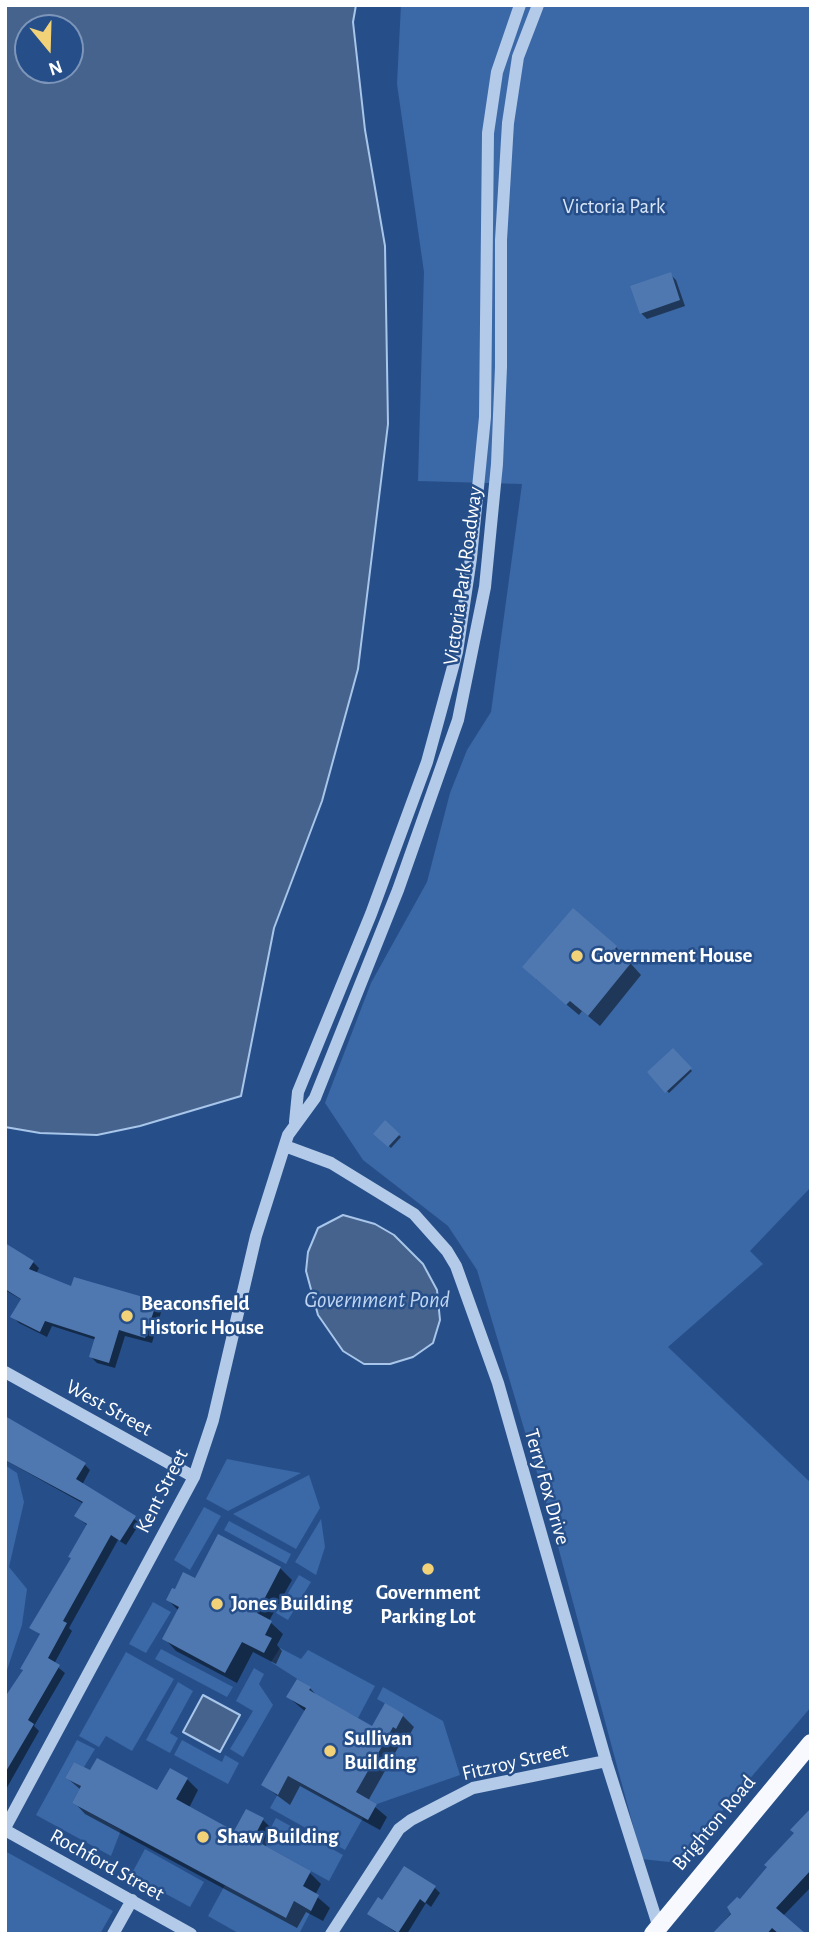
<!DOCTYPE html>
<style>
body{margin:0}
#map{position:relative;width:816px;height:1939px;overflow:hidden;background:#264f8a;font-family:"Alegreya Sans",sans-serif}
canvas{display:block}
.frame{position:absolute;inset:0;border:7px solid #fff;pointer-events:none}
.north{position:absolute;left:14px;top:14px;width:70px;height:70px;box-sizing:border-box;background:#264f8a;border:2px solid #7d95b9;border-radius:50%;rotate:161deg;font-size:19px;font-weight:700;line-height:28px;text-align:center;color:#fff}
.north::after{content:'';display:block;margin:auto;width:24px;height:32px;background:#f2d279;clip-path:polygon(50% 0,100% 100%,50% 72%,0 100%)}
</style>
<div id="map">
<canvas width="816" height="1939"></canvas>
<div class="frame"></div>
<div class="north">N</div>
</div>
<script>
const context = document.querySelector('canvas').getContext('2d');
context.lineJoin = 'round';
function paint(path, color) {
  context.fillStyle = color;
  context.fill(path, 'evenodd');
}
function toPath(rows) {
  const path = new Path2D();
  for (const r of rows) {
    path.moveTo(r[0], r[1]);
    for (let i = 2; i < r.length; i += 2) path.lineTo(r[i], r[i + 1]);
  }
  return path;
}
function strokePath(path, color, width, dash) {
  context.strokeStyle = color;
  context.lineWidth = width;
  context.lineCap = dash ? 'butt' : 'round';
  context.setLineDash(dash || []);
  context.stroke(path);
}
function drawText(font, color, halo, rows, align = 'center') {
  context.font = font + ' "Alegreya Sans",sans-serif';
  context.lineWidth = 5;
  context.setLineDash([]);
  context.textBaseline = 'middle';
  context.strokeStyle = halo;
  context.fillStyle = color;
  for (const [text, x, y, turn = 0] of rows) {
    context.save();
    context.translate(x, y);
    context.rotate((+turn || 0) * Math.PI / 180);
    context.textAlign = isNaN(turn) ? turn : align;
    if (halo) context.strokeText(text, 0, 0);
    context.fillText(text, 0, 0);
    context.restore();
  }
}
paint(toPath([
 [401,5,811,5,811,1187,750,1251,763,1264,668,1347,811,1483,811,1707,678,1863,642,1859,549,1513,477,1270,448,1226,363,1160,325,1103,371,983,427,882,450,793,467,750,491,712,522,484,418,481,424,272,397,84],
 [227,1459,268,1467,301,1473,228,1511,206,1499],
 [5,1465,17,1473,24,1502,9,1567,27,1589,22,1625,5,1676],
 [309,1475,320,1508,296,1549,233,1514],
 [204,1507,221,1516,190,1570,174,1560],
 [321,1519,325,1547,316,1575,295,1562],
 [229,1521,291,1554,286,1564,224,1530],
 [299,1575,311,1582,288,1620,276,1613],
 [153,1602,171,1612,146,1653,129,1644],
 [280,1648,301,1659,308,1650,375,1686,358,1718,308,1692,310,1687,271,1662],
 [161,1649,233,1687,227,1697,155,1659],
 [126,1652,174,1679,132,1751,106,1736,99,1747,79,1736],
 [254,1668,264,1674,259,1684,273,1705,243,1757,230,1749,253,1711,236,1701],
 [178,1682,193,1691,170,1733,178,1738,170,1753,146,1740],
 [383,1687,443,1721,460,1775,377,1804,356,1792,387,1724,396,1729,404,1714,377,1699],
 [77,1740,95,1749,84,1767,74,1762,65,1778,81,1786,72,1803,121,1830,111,1856,36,1815],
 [182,1740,222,1762,225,1755,239,1763,228,1784,174,1755],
 [288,1776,346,1809,350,1803,356,1806,353,1812,363,1818,345,1850,270,1808],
 [276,1818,343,1855,329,1881,262,1844],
 [145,1849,204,1882,190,1907,131,1875],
 [5,1851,113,1911,100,1934,5,1934],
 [225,1885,286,1917,294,1901,311,1911,299,1934,240,1934,208,1916]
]), '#3b68a6');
const water = toPath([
 [5,5,356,5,353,22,365,130,385,246,388,424,358,669,322,801,274,928,241,1096,140,1126,97,1135,40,1133,5,1127,5,5],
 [28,28,70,28,70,70,28,70,28,28],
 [343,1215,375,1224,394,1235,423,1264,437,1290,440,1320,433,1343,413,1357,390,1364,364,1364,343,1351,318,1315,306,1271,308,1252,318,1228,343,1215],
 [203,1695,240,1715,220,1752,183,1732,203,1695]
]);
paint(water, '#46638d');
strokePath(water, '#a8c5ea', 2);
paint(toPath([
 [670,274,676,280,685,306,647,319,641,313],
 [616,947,641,975,600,1026,582,1011,579,1015,536,979],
 [673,1050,692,1071,669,1093,649,1072],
 [385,1123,401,1137,391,1148,375,1134],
 [5,1245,33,1262,39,1268,36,1274,72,1288,156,1303,162,1309,152,1343,125,1336,115,1368,97,1363,91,1357,96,1340,52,1326,47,1337,19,1323,13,1317,22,1300,5,1290],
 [5,1418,84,1464,90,1470,82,1485,140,1523,126,1545,118,1540,69,1628,72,1631,54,1664,65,1673,34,1726,39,1731,5,1791,5,1705,41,1635,31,1627,73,1559,88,1526,76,1516,84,1504,5,1460],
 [219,1536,280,1568,292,1580,269,1621,283,1634,277,1645,282,1651,276,1664,253,1652,237,1683,176,1651,165,1639,179,1611,168,1600,195,1581],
 [310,1688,320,1699,373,1729,403,1716,414,1727,407,1739,404,1737,368,1801,387,1817,380,1830,300,1786,290,1805,263,1785,306,1712,288,1697],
 [90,1773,158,1793,187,1779,198,1790,189,1808,235,1833,263,1820,274,1831,265,1848,310,1873,321,1884,315,1895,330,1908,323,1921,306,1912,297,1928,85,1814,74,1802,81,1790,67,1778],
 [811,1810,811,1887,783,1916,803,1934,714,1934,796,1833],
 [435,1888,440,1893,431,1907,426,1903,407,1934,398,1934,369,1914,383,1902]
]), '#0007');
paint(toPath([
 [671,272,680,300,640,314,630,286],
 [573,908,617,946,615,949,631,963,588,1016,570,1001,566,1005,522,967],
 [673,1048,692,1068,665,1093,647,1072],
 [385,1120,400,1134,388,1147,373,1134],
 [5,1243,34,1261,29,1269,71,1286,74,1277,157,1301,145,1338,119,1330,109,1363,89,1357,95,1337,45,1321,40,1332,10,1317,21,1299,5,1289],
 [5,1416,86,1463,76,1479,136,1516,120,1541,111,1535,63,1621,67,1623,48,1658,60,1665,28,1720,34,1724,5,1773,5,1697,23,1670,20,1669,40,1634,29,1628,71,1558,68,1557,87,1524,74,1516,83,1502,5,1460],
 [218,1534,281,1567,257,1613,272,1621,265,1635,272,1638,264,1653,242,1642,225,1673,162,1639,179,1607,166,1600,172,1588,175,1589,183,1572,195,1578],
 [297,1679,311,1687,309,1690,372,1726,385,1703,404,1714,396,1729,393,1727,356,1792,377,1804,368,1820,288,1776,278,1795,261,1785,306,1708,286,1697],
 [97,1758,157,1790,170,1768,188,1778,176,1799,234,1831,246,1809,264,1818,253,1839,311,1871,303,1886,319,1895,311,1911,294,1901,286,1918,72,1803,81,1786,65,1778,74,1762,90,1770],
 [811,1808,811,1870,776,1908,806,1934,779,1934,772,1928,767,1934,712,1934,731,1914,727,1907,737,1897,740,1899,767,1867,764,1865,794,1833,790,1830],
 [404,1866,436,1886,425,1903,420,1899,398,1933,367,1914,378,1897,382,1900]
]), '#4f78b1');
strokePath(toPath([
 [295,1122,298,1092,371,914,427,762,457,652,471,558,485,417,488,133,497,72,520,5],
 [285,1146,331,1163,414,1214,447,1251,456,1266,498,1383,606,1761,658,1925],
 [5,1372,194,1477],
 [5,1828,194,1477,213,1420,256,1236,288,1135,315,1098,398,890,458,720,485,587,497,464,501,367,501,240,508,123,518,57,538,5],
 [5,1830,191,1934],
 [113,1934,132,1900],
 [331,1934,399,1829,411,1820,473,1788,606,1761]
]), '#b4cae9', 12);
strokePath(toPath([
 [653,1934,811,1743]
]), '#f7f9fe', 18);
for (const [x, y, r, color] of [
 [577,956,7,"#f2d279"],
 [127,1316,7,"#f2d279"],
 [428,1569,7,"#f2d279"],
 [217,1604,7,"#f2d279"],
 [330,1751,7,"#f2d279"],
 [203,1837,7,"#f2d279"]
]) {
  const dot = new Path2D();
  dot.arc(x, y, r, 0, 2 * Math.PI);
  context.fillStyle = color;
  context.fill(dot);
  strokePath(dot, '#264f8a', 2.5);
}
drawText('21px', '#d8e5f7', '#264f8a', [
 ["Victoria Park",614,207]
]);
drawText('21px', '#fff', '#264f8a', [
 ["Victoria Park Roadway",463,576,-82],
 ["West Street",109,1408,29],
 ["Terry Fox Drive",547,1487,74],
 ["Kent Street",162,1491,-63],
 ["Fitzroy Street",515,1762,-13],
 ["Brighton Road",714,1823,-50],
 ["Rochford Street",107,1865,29]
]);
drawText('bold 21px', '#fff', '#264f8a', [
 ["Government House",591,956],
 ["Beaconsfield",141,1304],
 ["Historic House",141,1328],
 ["Government",428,1593,"center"],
 ["Parking Lot",428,1617,"center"],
 ["Jones Building",231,1604],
 ["Sullivan",344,1739],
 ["Building",344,1763],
 ["Shaw Building",217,1837]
], 'left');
drawText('italic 23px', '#bfd5f1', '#264f8a', [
 ["Government Pond",377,1300]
]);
</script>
